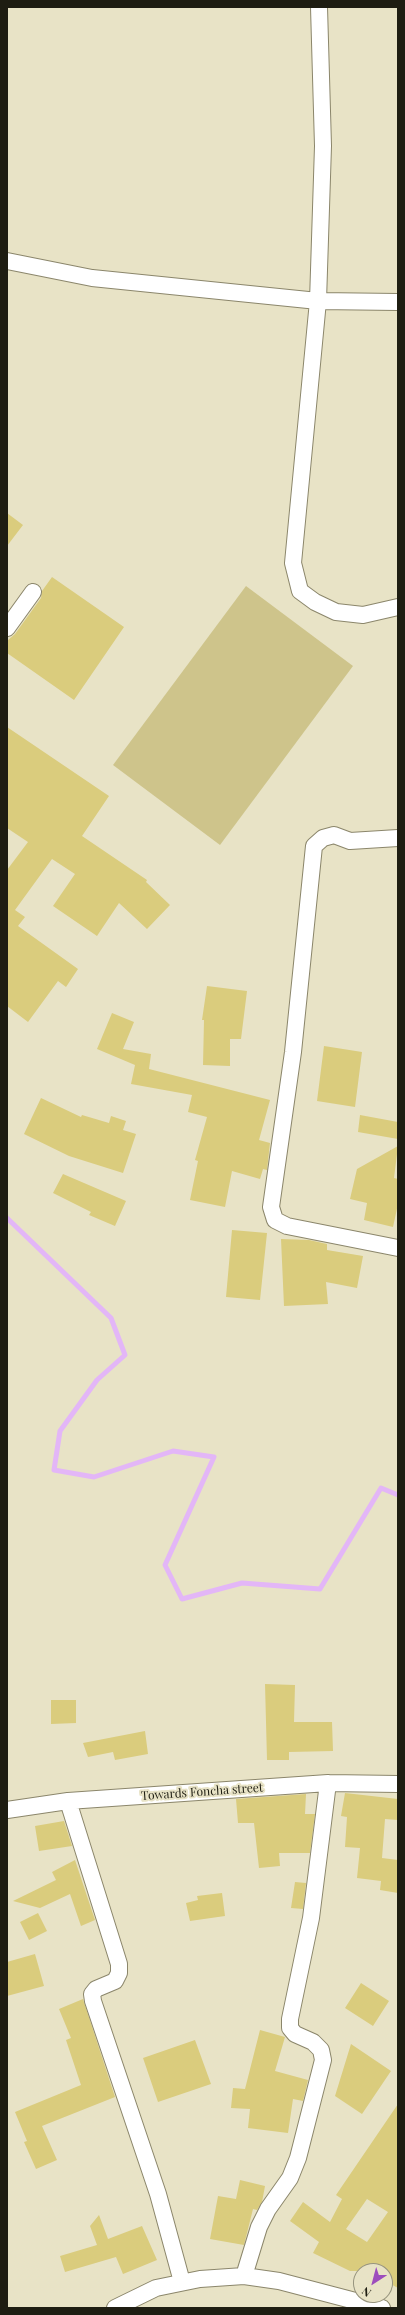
<!DOCTYPE html>
<style>
body{margin:0}
#map{position:relative;width:405px;height:2315px;overflow:hidden;background:#e8e3c6;font-family:"Playfair Display",serif}
canvas{display:block}
.frame{position:absolute;inset:0;border:8px solid #1e1d12;pointer-events:none}
.north{position:absolute;left:353px;top:2263px;width:40px;height:40px;box-sizing:border-box;background:#e8e3c6;border:1px solid #97947e;border-radius:50%;rotate:216deg;font-size:11px;font-weight:700;line-height:16px;text-align:center;color:#1e1d12}
.north::after{content:'';display:block;margin:auto;width:14px;height:18px;background:#9d4dbd;clip-path:polygon(50% 0,100% 100%,50% 72%,0 100%)}
</style>
<div id="map">
<canvas width="405" height="2315"></canvas>
<div class="frame"></div>
<div class="north">N</div>
</div>
<script>
const context = document.querySelector('canvas').getContext('2d');
context.lineJoin = 'round';
function paint(path, color) {
  context.fillStyle = color;
  context.fill(path, 'evenodd');
}
function toPath(rows) {
  const path = new Path2D();
  for (const r of rows) {
    path.moveTo(r[0], r[1]);
    for (let i = 2; i < r.length; i += 2) path.lineTo(r[i], r[i + 1]);
  }
  return path;
}
function strokePath(path, color, width, dash) {
  context.strokeStyle = color;
  context.lineWidth = width;
  context.lineCap = dash ? 'butt' : 'round';
  context.setLineDash(dash || []);
  context.stroke(path);
}
function drawText(font, color, halo, rows, align = 'center') {
  context.font = font + ' "Playfair Display",serif';
  context.lineWidth = 4;
  context.setLineDash([]);
  context.textBaseline = 'middle';
  context.strokeStyle = halo;
  context.fillStyle = color;
  for (const [text, x, y, turn = 0] of rows) {
    context.save();
    context.translate(x, y);
    context.rotate((+turn || 0) * Math.PI / 180);
    context.textAlign = isNaN(turn) ? turn : align;
    if (halo) context.strokeText(text, 0, 0);
    context.fillText(text, 0, 0);
    context.restore();
  }
}
paint(toPath([
 [246,586,353,666,220,845,113,765]
]), '#cec48b');
strokePath(toPath([
 [7,1218,111,1318,125,1355,97,1380,60,1431,54,1470,94,1477,173,1451,214,1457,165,1565,182,1599,242,1583,320,1589,381,1488,398,1495]
]), '#e3b6f7', 5);
paint(toPath([
 [7,513,23,525,7,546],
 [52,577,124,627,74,700,7,653,7,641,15,634,41,598,42,591],
 [7,727,109,796,82,836,147,880,146,882,170,905,147,929,119,903,97,936,53,906,75,874,52,859,15,910,25,917,18,926,78,969,66,987,58,981,28,1022,7,1006,7,870,28,842,7,828],
 [207,986,247,991,241,1039,230,1039,230,1066,203,1065,204,1020,202,1020],
 [112,1013,134,1022,123,1049,151,1054,149,1069,270,1100,259,1140,270,1143,267,1170,263,1169,260,1179,232,1171,225,1207,190,1200,198,1161,195,1160,207,1117,188,1112,192,1095,131,1084,135,1065,97,1049],
 [324,1046,362,1052,355,1107,317,1101],
 [41,1098,81,1117,82,1115,109,1123,111,1116,126,1121,123,1130,136,1134,123,1173,69,1156,24,1134],
 [360,1115,398,1122,398,1139,358,1132],
 [398,1146,394,1178,398,1179,398,1204,393,1227,364,1220,367,1203,350,1199,357,1169],
 [63,1174,126,1201,115,1226,89,1215,91,1212,53,1193],
 [232,1230,267,1233,260,1300,226,1297],
 [281,1239,309,1240,327,1244,327,1250,363,1256,357,1288,326,1282,328,1304,284,1306],
 [265,1684,295,1685,294,1722,332,1722,333,1751,289,1752,289,1760,267,1760],
 [51,1700,76,1700,76,1723,51,1724],
 [145,1731,148,1754,115,1760,113,1752,88,1757,83,1743],
 [345,1793,398,1799,398,1820,385,1819,382,1858,398,1860,398,1893,380,1890,381,1881,357,1878,360,1848,345,1847,347,1817,341,1816],
 [306,1794,305,1814,315,1814,310,1853,279,1853,280,1866,259,1868,254,1823,238,1823,236,1799],
 [64,1821,72,1846,39,1851,35,1826],
 [75,1860,95,1920,81,1926,70,1894,40,1908,13,1901,56,1880,52,1872],
 [295,1882,306,1883,303,1909,291,1908],
 [222,1893,225,1916,190,1921,186,1903,198,1900,197,1896],
 [38,1913,47,1931,29,1940,20,1922],
 [35,1954,44,1986,7,1996,7,1962],
 [361,1983,389,2001,373,2026,345,2008],
 [83,1999,115,2097,42,2126,57,2160,36,2169,24,2142,27,2141,15,2112,81,2085,66,2040,71,2038,59,2009],
 [260,2030,285,2037,275,2071,308,2080,303,2101,293,2099,288,2133,248,2128,250,2109,231,2108,233,2088,245,2089],
 [195,2040,211,2084,158,2102,143,2058],
 [351,2044,391,2071,362,2114,335,2096],
 [398,2104,398,2288,385,2281,385,2271,350,2271,313,2253,319,2242,290,2221,303,2202,330,2222,342,2199,336,2195],
 [367,2199,388,2212,367,2242,346,2229],
 [240,2180,265,2186,262,2202,257,2210,253,2209,244,2245,210,2239,218,2196,236,2199],
 [99,2215,108,2239,142,2226,157,2260,123,2274,116,2257,65,2272,60,2256,97,2245,90,2226]
]), '#dacc7d');
const street = toPath([
 [319,7,323,146,318,301,293,563,300,591,315,602,336,612,363,615,398,607],
 [7,261,92,278,318,301,398,302],
 [7,628,33,592],
 [398,838,350,841,334,835,323,838,314,846,293,1052,271,1207,275,1220,287,1226,398,1248],
 [68,1801,119,1964,119,1973,115,1981,96,1989,92,1994,93,2001,158,2194,182,2282],
 [7,1810,68,1801,328,1783,398,1784],
 [244,2276,259,2227,268,2209,290,2178,298,2158,323,2060,321,2050,313,2042,295,2034,290,2028,290,2019,311,1918,328,1783],
 [115,2308,156,2288,200,2279,244,2276,279,2281,382,2308]
]);
strokePath(street, '#8b866b', 18);
strokePath(street, '#fff', 16);
drawText('12px', '#1e1d12', '#e8e3c6', [
 ["Towards Foncha street",202,1792,-4]
]);
</script>
